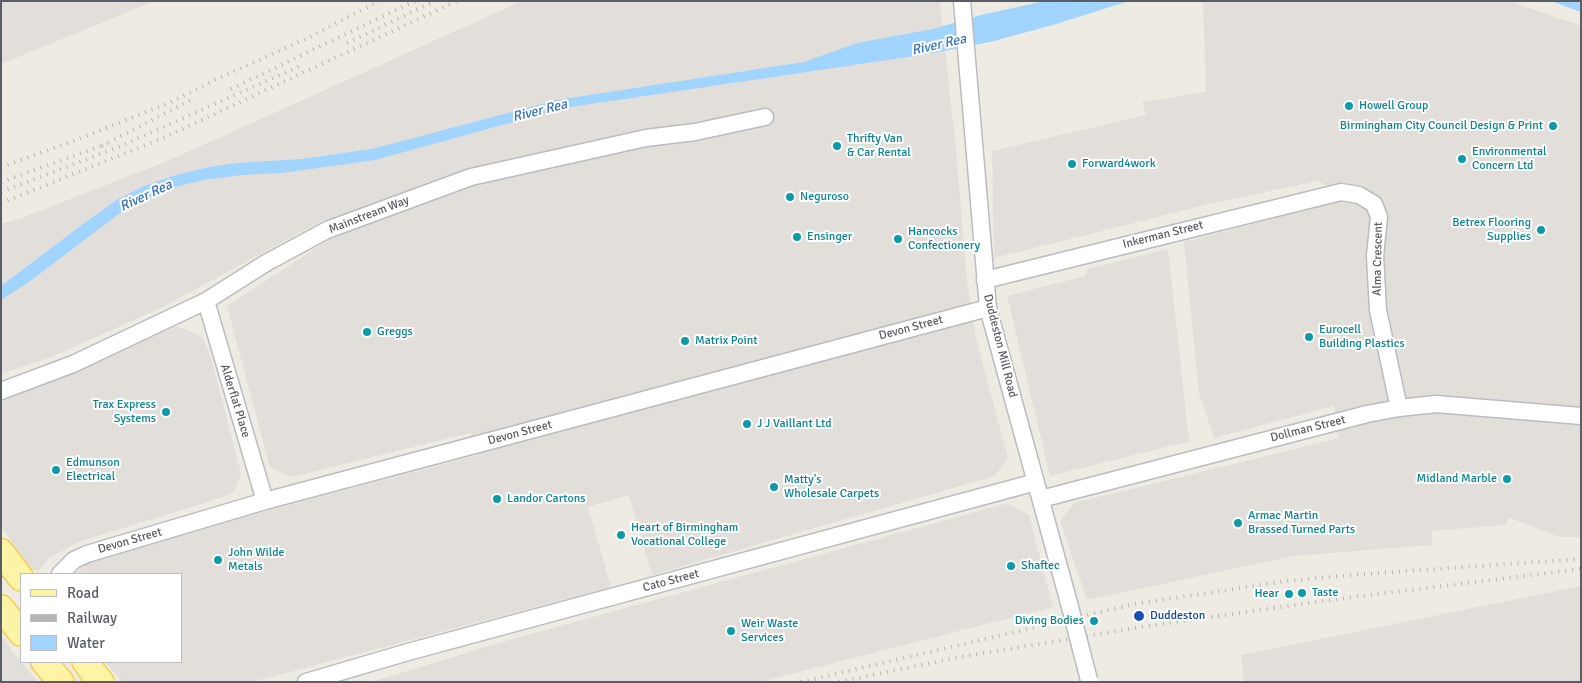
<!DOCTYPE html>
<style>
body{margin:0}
#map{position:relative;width:1582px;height:683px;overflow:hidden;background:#eeece2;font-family:Signika,sans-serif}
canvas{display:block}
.frame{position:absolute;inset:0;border:2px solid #5a5e64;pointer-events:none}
.legend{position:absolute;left:20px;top:573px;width:162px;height:90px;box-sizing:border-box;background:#fff;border:1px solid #bdbfc1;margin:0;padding:6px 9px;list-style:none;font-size:15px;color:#5a5e64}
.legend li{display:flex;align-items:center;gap:10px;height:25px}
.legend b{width:25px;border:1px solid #bdbfc1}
</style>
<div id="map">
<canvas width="1582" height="683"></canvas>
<div class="frame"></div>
<ul class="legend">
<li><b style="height:6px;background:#fff3a6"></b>Road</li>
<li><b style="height:6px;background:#b4b5b5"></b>Railway</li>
<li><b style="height:14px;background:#a1d4ff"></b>Water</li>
</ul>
</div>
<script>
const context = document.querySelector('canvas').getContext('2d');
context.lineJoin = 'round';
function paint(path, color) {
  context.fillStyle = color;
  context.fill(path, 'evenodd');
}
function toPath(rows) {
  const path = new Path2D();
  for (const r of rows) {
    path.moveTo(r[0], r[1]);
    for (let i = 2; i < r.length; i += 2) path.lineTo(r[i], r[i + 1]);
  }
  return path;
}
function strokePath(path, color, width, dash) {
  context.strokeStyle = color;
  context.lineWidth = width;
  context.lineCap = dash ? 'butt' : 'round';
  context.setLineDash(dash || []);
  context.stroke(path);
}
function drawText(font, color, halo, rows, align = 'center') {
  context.font = font + ' Signika,sans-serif';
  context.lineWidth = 4;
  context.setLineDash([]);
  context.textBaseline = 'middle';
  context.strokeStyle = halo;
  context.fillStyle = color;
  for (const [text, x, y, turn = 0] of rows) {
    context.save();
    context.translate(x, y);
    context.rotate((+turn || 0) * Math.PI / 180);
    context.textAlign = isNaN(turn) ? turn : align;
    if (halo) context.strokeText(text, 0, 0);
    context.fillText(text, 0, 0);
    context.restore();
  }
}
paint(toPath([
 [1,1,155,1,1,64],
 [522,1,940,1,956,150,967,280,976,338,1008,458,995,476,652,575,629,495,588,507,611,587,252,682,123,682,105,662,181,662,181,574,76,574,90,560,236,519,478,455,470,433,292,477,270,468,227,306,333,237,325,219,165,306,52,357,1,374,1,224,22,218,172,159],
 [1203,1,1509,1,1581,26,1581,537,1559,537,1510,518,1504,525,1432,531,1432,545,1294,556,1087,600,1060,521,1074,503,1339,438,1334,406,1214,438,1199,394,1184,242,1341,201,1331,188,1318,181,1209,204,994,258,992,151,1146,115,1142,102,1206,92],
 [1168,249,1188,431,1190,441,1050,476,1007,296,1085,276,1088,269],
 [177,326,202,336,211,358,241,473,235,490,227,496,78,542,48,559,39,571,30,569,1,526,1,402],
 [1008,503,1029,515,1053,607,760,682,371,682,509,640],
 [1581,586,1581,682,1244,682,1241,655],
 [1,636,21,662,38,682,1,682]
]), '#e2dfda');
paint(toPath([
 [1045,1,1129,1,1053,25,990,42,928,54,564,108,375,160,282,173,242,175,203,180,172,188,140,201,120,213,29,282,1,300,1,286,83,224,115,201,144,186,176,175,209,167,238,163,301,159,372,149,557,100,804,62,857,43,933,29,981,15],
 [1551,1,1579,1,1581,12]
]), '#a1d4ff');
const street = toPath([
 [962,1,988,308,1069,603],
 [985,280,1341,192,1359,195,1374,204,1379,217,1375,256,1378,310,1399,408],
 [206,301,265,501],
 [1,391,73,364,206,301,266,263,327,230,471,177,646,138,695,132,765,117],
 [1041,499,1367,414,1399,408,1436,404,1581,416],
 [60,574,74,560,87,554,265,501,988,308],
 [306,682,408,652,1036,482]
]);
const primary = toPath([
 [1,552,21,578],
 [1,608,21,633],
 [44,662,61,682],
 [85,662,101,682]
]);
strokePath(street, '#babcc2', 19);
strokePath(primary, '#f7cd52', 28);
strokePath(street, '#fff', 16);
strokePath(primary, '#fff3a6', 25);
strokePath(toPath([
 [347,43,435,1],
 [231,89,415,1],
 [102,146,191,100],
 [1,167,76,140,169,103,221,77,310,37,379,1],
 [1,182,107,144],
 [1,192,116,148,302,65],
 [1,203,161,139,457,1],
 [801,682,1135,604,1286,581,1364,574,1581,559],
 [839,682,955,658,1141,627,1337,599,1581,569]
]), '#b4b5b5', 4, [1, 6]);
const streetBridge = toPath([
 [1069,603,1089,680]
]);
strokePath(streetBridge, '#babcc2', 19, []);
strokePath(streetBridge, '#fff', 16);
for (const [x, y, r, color] of [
 [1349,106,5,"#0f9aa8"],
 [1553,126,5,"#0f9aa8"],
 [837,146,5,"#0f9aa8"],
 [1462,159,5,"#0f9aa8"],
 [1072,164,5,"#0f9aa8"],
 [790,197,5,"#0f9aa8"],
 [1541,230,5,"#0f9aa8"],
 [797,237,5,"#0f9aa8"],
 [898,239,5,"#0f9aa8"],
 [367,332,5,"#0f9aa8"],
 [1309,337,5,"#0f9aa8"],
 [685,341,5,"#0f9aa8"],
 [166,412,5,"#0f9aa8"],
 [747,424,5,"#0f9aa8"],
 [56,470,5,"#0f9aa8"],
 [1507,479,5,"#0f9aa8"],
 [774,487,5,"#0f9aa8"],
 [497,499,5,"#0f9aa8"],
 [1238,523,5,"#0f9aa8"],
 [621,535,5,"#0f9aa8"],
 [218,560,5,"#0f9aa8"],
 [1011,566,5,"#0f9aa8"],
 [1302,593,5,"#0f9aa8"],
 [1289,594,5,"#0f9aa8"],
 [1139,616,6,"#1a4fb4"],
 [1094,621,5,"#0f9aa8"],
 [731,631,5,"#0f9aa8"]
]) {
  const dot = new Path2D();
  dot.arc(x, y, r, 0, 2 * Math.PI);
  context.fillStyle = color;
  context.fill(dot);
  strokePath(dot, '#fff', 2);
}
drawText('12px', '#0d838f', '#fff', [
 ["Howell Group",1359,106],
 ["Birmingham City Council Design & Print",1543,126,"right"],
 ["Thrifty Van",847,139],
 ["& Car Rental",847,153],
 ["Environmental",1472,152],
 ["Concern Ltd",1472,166],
 ["Forward4work",1082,164],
 ["Neguroso",800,197],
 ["Betrex Flooring",1531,223,"right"],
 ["Supplies",1531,237,"right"],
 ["Hancocks",908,232],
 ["Confectionery",908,246],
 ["Ensinger",807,237],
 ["Eurocell",1319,330],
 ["Building Plastics",1319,344],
 ["Greggs",377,332],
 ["Matrix Point",695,341],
 ["Trax Express",156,405,"right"],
 ["Systems",156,419,"right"],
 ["J J Vaillant Ltd",757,424],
 ["Edmunson",66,463],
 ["Electrical",66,477],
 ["Midland Marble",1497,479,"right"],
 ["Matty's",784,480],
 ["Wholesale Carpets",784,494],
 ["Landor Cartons",507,499],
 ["Armac Martin",1248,516],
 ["Brassed Turned Parts",1248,530],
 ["Heart of Birmingham",631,528],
 ["Vocational College",631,542],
 ["John Wilde",228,553],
 ["Metals",228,567],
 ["Shaftec",1021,566],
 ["Taste",1312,593],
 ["Hear",1279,594,"right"],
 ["Diving Bodies",1084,621,"right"],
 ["Weir Waste",741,624],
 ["Services",741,638]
], 'left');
drawText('12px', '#5a5e64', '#fff', [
 ["Mainstream Way",369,215,-21],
 ["Inkerman Street",1163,235,-14],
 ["Alma Crescent",1378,259,-89],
 ["Devon Street",911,328,-15],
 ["Duddeston Mill Road",1000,346,76],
 ["Alderflat Place",235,401,73],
 ["Dollman Street",1308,429,-14],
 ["Devon Street",520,433,-15],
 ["Devon Street",130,541,-16],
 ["Cato Street",671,581,-15]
]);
drawText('12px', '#164399', '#fff', [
 ["Duddeston",1150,616]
], 'left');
drawText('italic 14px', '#3a73b6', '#fff', [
 ["River Rea",939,45,-13],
 ["River Rea",540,111,-14],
 ["River Rea",146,196,-25]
]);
</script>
